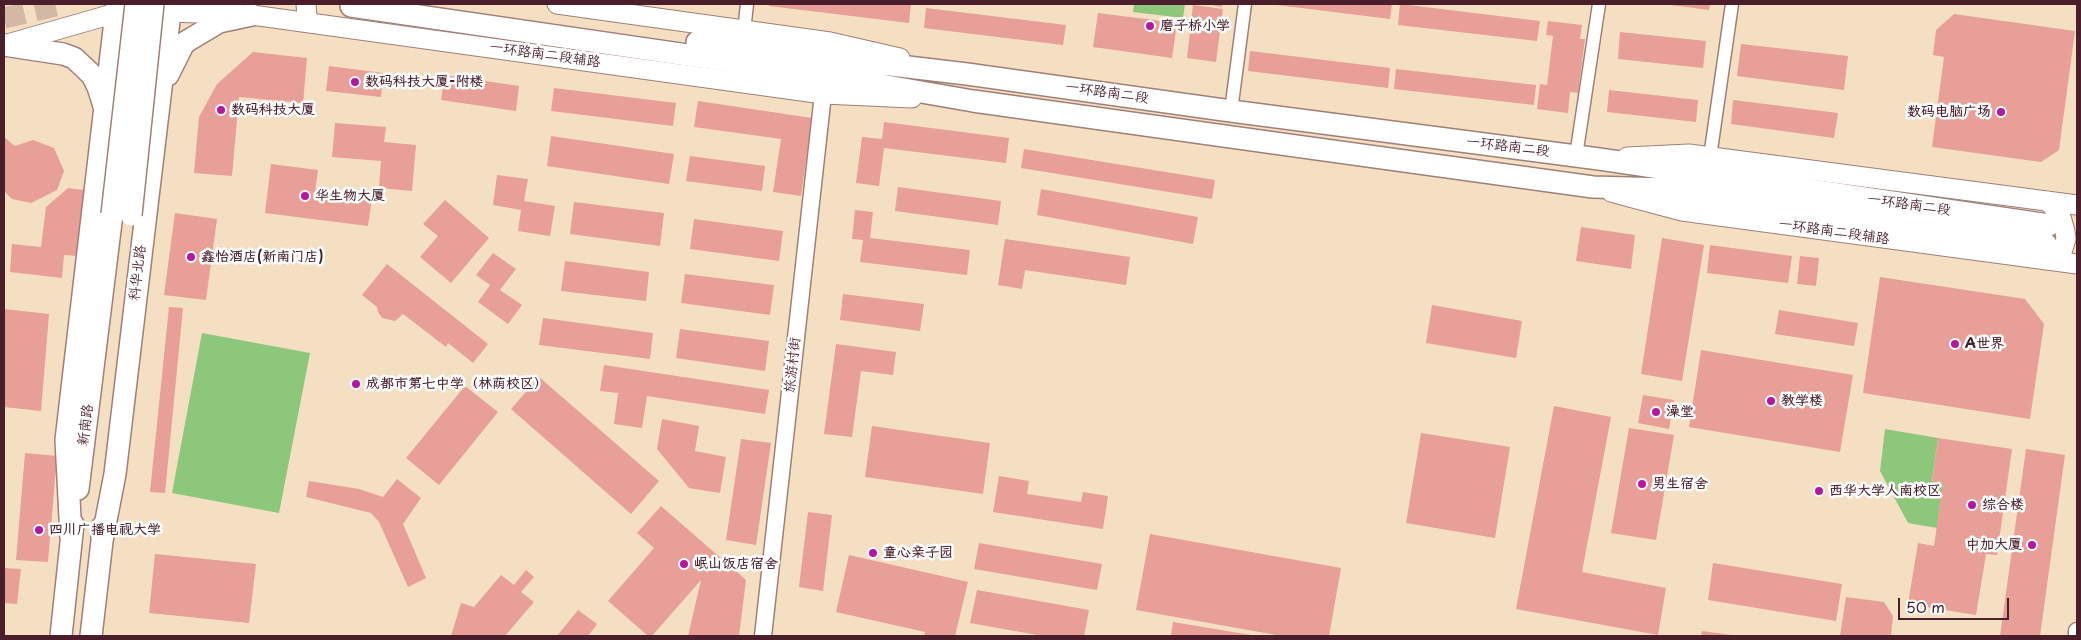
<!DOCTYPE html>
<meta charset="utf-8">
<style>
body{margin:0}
#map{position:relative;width:2081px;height:640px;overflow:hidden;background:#f5dfc3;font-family:"Playpen Sans",sans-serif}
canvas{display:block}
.frame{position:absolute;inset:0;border:5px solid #4a1f2b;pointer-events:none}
.scale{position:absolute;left:1898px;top:598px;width:111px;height:22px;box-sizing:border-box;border:2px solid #4a1f2b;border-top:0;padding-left:6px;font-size:15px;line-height:18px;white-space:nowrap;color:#4a1f2b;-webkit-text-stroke:4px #fff;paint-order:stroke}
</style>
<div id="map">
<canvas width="2081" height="640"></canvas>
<div class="frame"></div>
<div class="scale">50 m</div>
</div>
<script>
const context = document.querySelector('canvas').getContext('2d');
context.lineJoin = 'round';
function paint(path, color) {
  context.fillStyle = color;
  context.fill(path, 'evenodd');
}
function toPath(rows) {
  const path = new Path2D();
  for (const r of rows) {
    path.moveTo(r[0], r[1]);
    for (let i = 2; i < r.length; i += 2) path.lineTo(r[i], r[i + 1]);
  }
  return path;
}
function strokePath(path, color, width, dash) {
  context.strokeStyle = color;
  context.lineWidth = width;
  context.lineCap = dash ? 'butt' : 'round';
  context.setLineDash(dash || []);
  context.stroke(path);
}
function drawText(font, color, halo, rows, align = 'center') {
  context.font = font + ' "Playpen Sans","LXGW WenKai TC",sans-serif';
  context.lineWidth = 5;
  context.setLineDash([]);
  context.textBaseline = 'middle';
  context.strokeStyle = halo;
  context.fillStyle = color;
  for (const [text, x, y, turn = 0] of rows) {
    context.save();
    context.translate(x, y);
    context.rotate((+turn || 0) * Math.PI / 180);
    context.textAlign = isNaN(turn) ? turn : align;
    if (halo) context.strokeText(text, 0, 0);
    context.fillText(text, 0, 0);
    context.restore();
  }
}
paint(toPath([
 [1134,4,1185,4,1183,18,1133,12],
 [202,333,310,353,279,513,172,493],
 [1885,429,1938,438,1932,481,1943,483,1937,528,1908,523,1880,471]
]), '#8cc77c');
paint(toPath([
 [769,4,911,4,909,23,769,6],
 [1207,4,1222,4,1222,7],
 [1269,4,1392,4,1390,19],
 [1400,4,1540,21,1537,41,1398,25],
 [1663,4,1710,4,1709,10],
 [1193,5,1223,9,1216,62,1187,58],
 [926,8,1066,25,1063,45,924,28],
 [1098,13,1177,23,1172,58,1093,47],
 [1954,14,2075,31,2059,150,2041,162,1932,147,1944,57,1933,55,1936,30],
 [1548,21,1582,25,1580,39,1585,39,1578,93,1570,92,1568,113,1537,109,1540,84,1547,85,1553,36,1546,35],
 [1620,32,1706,41,1703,68,1618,59],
 [1741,44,1848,56,1844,90,1737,76],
 [1250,51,1390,68,1388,88,1248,71],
 [253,52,307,58,303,103,239,97,232,176,194,173,199,117,217,84],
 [329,66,383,73,381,97,326,91],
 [1396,69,1536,85,1534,105,1394,89],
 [445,75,519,86,516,111,441,100],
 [554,88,676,103,673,126,551,111],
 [1609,90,1698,100,1696,122,1607,112],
 [1733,100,1838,113,1834,138,1731,124],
 [698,101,812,118,801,196,773,192,781,139,694,127],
 [884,122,1009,138,1006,163,884,148,879,186,856,183,862,137,882,139],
 [335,123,386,127,384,142,416,145,412,191,379,188,381,161,332,157],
 [551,136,674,154,669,184,547,166],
 [4,137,15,146,33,140,54,148,64,171,57,190,31,203,12,199,4,191],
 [1024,149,1215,180,1212,199,1021,168],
 [690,156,765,166,762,191,686,181],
 [271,164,318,170,315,192,372,199,368,226,265,213],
 [497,175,528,179,524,201,555,206,550,236,518,231,521,210,493,205],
 [898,187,1001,201,998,225,895,211],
 [68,188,84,190,77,256,64,255,62,278,10,272,12,244,41,247,46,207],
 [1041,189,1198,217,1193,244,1037,215],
 [445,200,489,238,451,283,420,257,438,236,423,224],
 [574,202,664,213,660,246,570,234],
 [855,210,873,212,870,238,970,250,967,275,860,262,863,240,852,239],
 [175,213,217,219,206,300,164,295],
 [694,219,783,231,779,261,690,249],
 [1581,227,1635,235,1631,269,1576,261],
 [1662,238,1704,245,1682,381,1641,374],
 [1005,239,1130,257,1126,285,1025,270,1022,289,998,285],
 [1710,245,1792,256,1788,283,1707,273],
 [493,253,516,269,500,290,522,305,508,324,478,302,490,285,476,275],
 [1800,256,1819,258,1816,286,1797,284],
 [565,261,649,272,646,301,561,291],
 [387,264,488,344,473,363,448,343,446,347,403,314,395,321,382,318,378,312,377,307,362,295],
 [685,274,774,285,770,315,681,303],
 [1880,277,2025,299,2044,324,2030,419,1863,393],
 [843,294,924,304,920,331,840,320],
 [1432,305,1522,321,1516,358,1426,343],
 [169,307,183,308,165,493,150,492],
 [4,309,49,314,41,411,4,407],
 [1779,310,1858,323,1854,346,1775,334],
 [543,318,653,333,650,359,539,345],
 [680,329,769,341,765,371,676,358],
 [836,344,896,352,893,375,861,371,852,437,824,434],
 [1701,350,1853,375,1840,452,1689,427],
 [604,365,769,390,765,414,647,396,642,428,614,424,618,393,600,391],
 [539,377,659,481,631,514,511,409],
 [465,386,498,412,439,485,406,458],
 [1643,395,1674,400,1669,429,1638,423],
 [1554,406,1611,417,1582,572,1666,588,1658,635,1516,609],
 [662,419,699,426,695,451,726,457,720,493,689,488,657,449],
 [872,426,990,443,983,494,865,477],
 [1629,428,1674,435,1656,540,1611,533],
 [1421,433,1510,447,1495,538,1406,523],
 [1938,438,2012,449,1997,555,1986,554,1976,615,1908,604,1918,543,1934,546,1943,483,1932,482],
 [741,439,771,443,756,545,726,540],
 [2026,449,2065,455,2040,636,2000,636],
 [25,453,57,456,48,562,16,560],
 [999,476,1029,481,1027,494,1081,502,1083,492,1108,496,1103,529,993,512],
 [397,479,421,498,403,524,426,578,408,587,379,522,371,513,306,497,309,481,359,489,383,497],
 [661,506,746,580,739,636,688,636,701,580,652,636,648,636,608,601,654,548,637,533],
 [808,512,832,515,823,591,799,587],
 [1150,534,1341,568,1329,636,1282,636,1136,610],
 [979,543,1102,564,1097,590,974,569],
 [155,554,256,564,249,623,149,613],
 [849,555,968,582,955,636,924,636,925,632,836,612],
 [1713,563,1842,584,1836,621,1708,600],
 [4,568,21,569,17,604,4,603],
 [526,570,534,577,521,592,534,602,505,636,451,636,461,603,474,607,501,575,514,585],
 [977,590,1089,610,1084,636,1043,636,970,623],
 [1846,597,1884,602,1893,616,1891,636,1840,636],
 [578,610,597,624,588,636,557,636],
 [1173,622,1251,635,1251,636,1171,636],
 [1702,631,1731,635,1730,636,1701,636]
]), '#e79f97');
strokePath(toPath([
 [4,18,64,4],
 [2046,244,2077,249]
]), '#d3b9a5', 21, [21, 11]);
const minor = toPath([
 [744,31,747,4],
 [1231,111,1245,4],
 [1576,156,1599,4],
 [1710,157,1732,4]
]);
const tertiary = toPath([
 [763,636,823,94],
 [2077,636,2077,631]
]);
const secondary = toPath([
 [306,4,307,17,312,23],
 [557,4,830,42,900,58],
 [4,45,116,13,170,12,252,15,823,94,912,98],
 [1627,157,1689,154,2077,205],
 [1611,192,1682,211,2077,264],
 [2048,201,2061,217,2065,231,2066,239,2062,252,2055,261]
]);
const primary = toPath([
 [351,6,818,74,973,101,1303,147,1593,187,1667,189,2046,244],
 [697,42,967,74,1231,111,1599,159,2049,225],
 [4,45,63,54,74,58,92,75,98,87,104,106],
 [168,75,184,43,219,22,252,15],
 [78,489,112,214],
 [71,538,66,440,117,4],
 [102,541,115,474,171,4],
 [61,636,73,524],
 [91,636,102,541,102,527]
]);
strokePath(minor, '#a07f77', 15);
strokePath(tertiary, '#a07f77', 19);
strokePath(secondary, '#a07f77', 21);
strokePath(primary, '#a07f77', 24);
strokePath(minor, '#fff', 12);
strokePath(tertiary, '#fff', 16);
strokePath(secondary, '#fff', 19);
strokePath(primary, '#fff', 21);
const primaryBridge = toPath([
 [112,214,136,4],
 [131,215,153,4]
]);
strokePath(primaryBridge, '#a07f77', 24, []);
strokePath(primaryBridge, '#fff', 21);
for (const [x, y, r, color] of [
 [1150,26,5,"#b5179e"],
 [355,82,5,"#b5179e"],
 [221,110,5,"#b5179e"],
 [2001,112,5,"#b5179e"],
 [305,196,5,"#b5179e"],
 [191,257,5,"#b5179e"],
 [1955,344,5,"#b5179e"],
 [356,384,5,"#b5179e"],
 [1771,401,5,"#b5179e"],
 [1656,412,5,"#b5179e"],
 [1642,484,5,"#b5179e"],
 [1819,491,5,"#b5179e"],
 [1972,505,5,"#b5179e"],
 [39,530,5,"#b5179e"],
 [2032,545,5,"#b5179e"],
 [873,553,5,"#b5179e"],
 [684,564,5,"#b5179e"]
]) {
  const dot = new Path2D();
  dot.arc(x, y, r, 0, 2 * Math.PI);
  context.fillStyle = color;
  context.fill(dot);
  strokePath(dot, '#fff', 2);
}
drawText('bold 14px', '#4a1f2b', '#fff', [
 ["磨子桥小学",1160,26],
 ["数码科技大厦-附楼",365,82],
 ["数码科技大厦",231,110],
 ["数码电脑广场",1991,112,"right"],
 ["华生物大厦",315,196],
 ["鑫怡酒店(新南门店)",201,257],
 ["A世界",1965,344],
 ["成都市第七中学（林荫校区）",366,384],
 ["教学楼",1781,401],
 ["澡堂",1666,412],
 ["男生宿舍",1652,484],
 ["西华大学人南校区",1829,491],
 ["综合楼",1982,505],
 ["四川广播电视大学",49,530],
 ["中加大厦",2022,545,"right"],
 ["童心亲子园",883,553],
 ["岷山饭店宿舍",694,564]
], 'left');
drawText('14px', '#4a1f2b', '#fff', [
 ["一环路南二段辅路",545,55,8],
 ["一环路南二段",1107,93,8],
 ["一环路南二段",1508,147,7],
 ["一环路南二段",1909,205,8],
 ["一环路南二段辅路",1834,232,8],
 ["科华北路",138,273,-83],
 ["旅游村街",793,365,-84],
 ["新南路",86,425,-83]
]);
</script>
